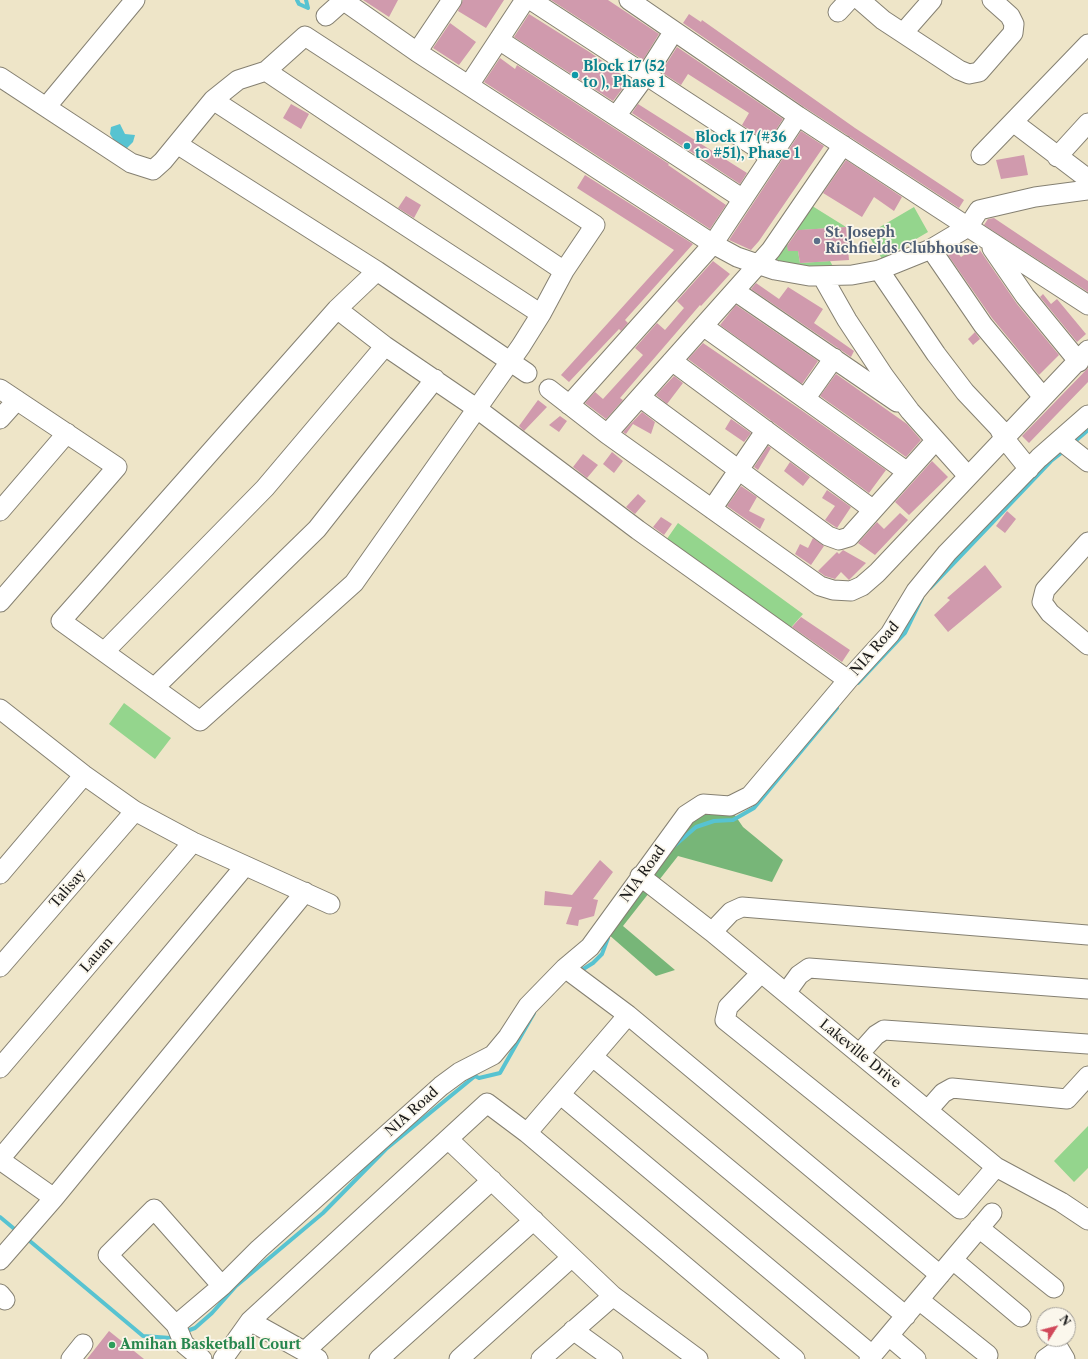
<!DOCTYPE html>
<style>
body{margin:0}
#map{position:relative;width:1088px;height:1359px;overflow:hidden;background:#eee5c8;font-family:"Libre Caslon Text",serif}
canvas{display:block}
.north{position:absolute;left:1036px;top:1307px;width:40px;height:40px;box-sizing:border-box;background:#fbf7ec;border:1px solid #a29f99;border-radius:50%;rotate:54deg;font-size:11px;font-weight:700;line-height:16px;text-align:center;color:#1c1c1c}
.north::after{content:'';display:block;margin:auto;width:14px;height:18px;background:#d1495b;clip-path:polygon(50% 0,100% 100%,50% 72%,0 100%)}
</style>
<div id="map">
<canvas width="1088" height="1359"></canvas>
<div class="north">N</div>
</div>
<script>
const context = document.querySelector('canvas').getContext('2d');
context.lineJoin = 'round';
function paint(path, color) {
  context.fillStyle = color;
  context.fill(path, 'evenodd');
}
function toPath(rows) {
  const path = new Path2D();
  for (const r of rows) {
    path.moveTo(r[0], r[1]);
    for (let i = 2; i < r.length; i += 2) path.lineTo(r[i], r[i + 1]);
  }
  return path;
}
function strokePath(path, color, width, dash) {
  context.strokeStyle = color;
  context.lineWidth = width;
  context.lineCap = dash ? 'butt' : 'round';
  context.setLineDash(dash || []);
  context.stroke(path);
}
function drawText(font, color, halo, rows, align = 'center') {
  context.font = font + ' "Libre Caslon Text",serif';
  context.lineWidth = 3.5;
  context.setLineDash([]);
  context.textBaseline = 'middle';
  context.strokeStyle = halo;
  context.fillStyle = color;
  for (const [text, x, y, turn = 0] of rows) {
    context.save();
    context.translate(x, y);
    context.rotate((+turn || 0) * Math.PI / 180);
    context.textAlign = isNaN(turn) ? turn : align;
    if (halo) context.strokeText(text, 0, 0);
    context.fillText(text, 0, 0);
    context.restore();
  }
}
paint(toPath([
 [801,199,846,227,787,231,788,251,798,251,800,263,830,261,835,270,809,270,800,264,791,269,760,261],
 [914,207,928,232,882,259,868,234],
 [678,523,803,614,787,632,662,546],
 [124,703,171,738,155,759,109,724],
 [1088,1126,1088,1168,1074,1182,1054,1161]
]), '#94d58d');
paint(toPath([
 [728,805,743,827,783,860,772,882,678,856,623,926,675,970,656,976,600,927,692,812]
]), '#77b678');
paint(toPath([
 [120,124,125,134,135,135,133,142,126,149,115,142,110,134,111,127]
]), '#57c3d1');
strokePath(toPath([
 [297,0,299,4,308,8,306,0],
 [1073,443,1088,430],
 [930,588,1051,461,1065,450],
 [858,683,905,633,922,598],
 [673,847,696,827,714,821,733,820,754,808,837,708],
 [580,971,593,963,602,954,608,938],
 [0,1217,18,1232],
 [25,1237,143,1336,171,1338,174,1336],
 [184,1332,195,1328,212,1313,236,1286,323,1213,386,1149,475,1076,479,1078,500,1073,534,1013]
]), '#57c3d1', 4);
paint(toPath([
 [363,0,398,0,389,17],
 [463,0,504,0,486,28,458,11],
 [551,0,608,0,659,34,643,60],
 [529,14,591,53,629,80,613,101,514,37],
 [689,14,701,22,702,20,855,128,964,200,959,208,804,107,683,23],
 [450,23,476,42,459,65,433,48],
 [677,47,783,119,768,142,742,125,749,113,688,74,681,85,661,72],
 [500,58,515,69,517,65,669,164,668,165,726,205,710,229,484,82],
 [291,104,309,114,301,129,283,118],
 [638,104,747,173,740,184,632,113],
 [801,131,824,146,759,241,751,250,729,240],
 [1024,155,1028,175,1001,179,996,160],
 [846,160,902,197,894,211,874,197,862,217,823,193],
 [585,175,693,244,625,320,628,323,621,331,619,329,569,382,561,375,674,250,577,188],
 [406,196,421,205,414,218,398,208],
 [994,218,1088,281,1088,292,984,225,988,219],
 [846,227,849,260,801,263,800,263,798,251,788,251,787,246,798,230],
 [977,246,1017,304,1059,355,1039,375,992,318,948,255,955,250,961,257],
 [713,261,730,274,701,306,700,305,620,398,623,400,606,419,585,403,595,392,603,399,643,355,635,348,657,323,665,330,684,308,677,301],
 [756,283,779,299,788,287,823,309,814,323,854,351,851,357,751,289],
 [1043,294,1051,304,1057,299,1086,334,1077,342,1040,297],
 [736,305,818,361,802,384,720,325],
 [975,332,980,339,973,345,968,339],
 [703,343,804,412,886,470,869,493,688,359],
 [1088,368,1088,382,1029,443,1022,436],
 [836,374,907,424,921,440,906,457,820,396],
 [674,376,683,383,667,404,656,395],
 [538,400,547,407,524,431,519,426],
 [642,412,655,422,651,434,633,424,626,434,623,432],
 [560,416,567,421,559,432,549,425],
 [731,419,751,433,744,442,725,429],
 [768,446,771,448,758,470,754,467],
 [612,452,623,461,614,473,603,464],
 [583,454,598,465,587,478,573,467],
 [932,461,948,477,909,515,895,502],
 [790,462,810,477,803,486,784,471],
 [741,486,757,497,749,511,765,519,760,529,727,506],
 [827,490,851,507,837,528,825,520,835,506,822,498],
 [638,494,646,501,635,514,626,507],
 [1007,511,1016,519,1005,533,996,526],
 [900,513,908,520,875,555,858,543,877,522,884,529],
 [661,517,672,524,664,535,653,527],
 [813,538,824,546,811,565,795,554,800,544,808,548],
 [843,550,866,563,849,580,841,572,835,579,825,576,818,571,837,552,839,554],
 [985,565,1002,587,948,632,934,615,950,600,947,598],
 [801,617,850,650,842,662,792,627],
 [600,860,613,872,593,899,598,900,594,916,579,920,578,926,566,924,572,907,544,905,545,891,572,895],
 [109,1331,144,1359,87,1359]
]), '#d09aad');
const minor = toPath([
 [531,0,771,157],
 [629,0,798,116,968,227,979,210,1035,197,1088,190],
 [860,0,883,20,959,70,969,74,979,72,1013,33,1014,24,1010,16,992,0],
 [344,1,417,52,713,244,737,257,775,270,809,276,852,275,879,270],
 [838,12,849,0],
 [326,16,344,0],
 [903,33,932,0],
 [499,40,743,199],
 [417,52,452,0],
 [266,71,564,271],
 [0,77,131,163,153,170,163,161,213,100,238,80,266,71,305,36,595,225,564,271,541,314,521,346,354,583,200,721,61,621,337,309,377,271],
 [469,85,525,0],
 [213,100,541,314],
 [47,106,135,0],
 [616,116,646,75,674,31],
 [1013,122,1088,179],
 [177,144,377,271,527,373],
 [981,155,1088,44],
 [1057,157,1088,123],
 [992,248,1025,296,1079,362],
 [931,249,983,325,1043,397],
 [822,276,847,320,884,376,910,411,968,476],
 [735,291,897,402],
 [337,309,385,346,476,408,638,530,848,680],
 [703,326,906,471],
 [672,361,872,509],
 [0,389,117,467,0,602],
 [549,389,607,434,820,586,833,590,851,591,862,586,877,573,1088,350],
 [640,397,828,536,839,540,849,537,936,440],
 [805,399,834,358],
 [569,405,713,244,798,116],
 [0,419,17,400],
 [607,434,771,250,843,145],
 [1060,440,1088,462],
 [1029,469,1004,438,999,428,965,392,936,354,879,270,931,249,968,227,1088,305],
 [712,509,766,430],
 [0,511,67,433],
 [1088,542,1045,590,1042,602,1050,613,1088,645],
 [104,652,265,488,385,346],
 [154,688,317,529,435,379],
 [0,709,84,775,135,811,193,842,330,904],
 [0,874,84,775],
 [640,876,712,932,996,1167,1061,1202,1088,1220],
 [712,932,731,912,742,907,1088,935],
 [0,967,135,811],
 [565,968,628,1015,940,1275],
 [761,973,728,1007,725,1020,960,1209,996,1167],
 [786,993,799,975,809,968,1088,989],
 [859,1054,876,1035,884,1030,1088,1044],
 [593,1057,906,1316],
 [0,1068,193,842],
 [561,1095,872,1355],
 [928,1110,943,1093,952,1088,1067,1099,1088,1076],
 [527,1133,628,1015],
 [448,1139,613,1296,698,1359],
 [0,1159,245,866],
 [0,1160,54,1198],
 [979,1228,1054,1288],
 [0,1260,54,1198,305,892],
 [953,1260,1021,1317],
 [0,1294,5,1300],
 [919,1300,988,1355],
 [250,1321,318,1359],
 [176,1325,222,1286,259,1249,441,1086,460,1072,493,1055,508,1037,528,1006,565,968,590,947,686,815,703,804,730,806,750,796,848,680,890,634,916,591,947,553,1039,458,1088,415],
 [573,1330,613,1359],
 [889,1336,916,1359],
 [305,1351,492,1180],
 [71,1359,83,1344],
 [202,1359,184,1344,176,1325,108,1255,154,1209,222,1286],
 [223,1359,250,1321,487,1103,527,1133,795,1359],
 [379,1359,534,1220],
 [459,1359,572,1257],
 [541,1359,613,1296],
 [869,1359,992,1213],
 [1045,1359,1059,1349,1065,1359]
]);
strokePath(minor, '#858072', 21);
strokePath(minor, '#fff', 19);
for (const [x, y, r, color] of [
 [575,75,4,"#0f9aa8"],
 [687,146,4,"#0f9aa8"],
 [817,241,4,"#5c6f8a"],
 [112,1345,4,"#2e9e5b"]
]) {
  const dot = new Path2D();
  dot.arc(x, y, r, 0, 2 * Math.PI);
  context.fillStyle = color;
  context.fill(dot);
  strokePath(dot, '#fbf7ec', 1.5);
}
drawText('bold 14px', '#0d838f', '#fbf7ec', [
 ["Block 17 (52",583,67],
 ["to ), Phase 1",583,83],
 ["Block 17 (#36",695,138],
 ["to #51), Phase 1",695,154]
], 'left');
drawText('bold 14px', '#4e5e75', '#fbf7ec', [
 ["St. Joseph",825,233],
 ["Richfields Clubhouse",825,249]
], 'left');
drawText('14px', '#1c1c1c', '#fbf7ec', [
 ["NIA Road",875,649,-49],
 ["NIA Road",643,874,-54],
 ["Talisay",68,889,-49],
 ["Lauan",97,955,-49],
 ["Lakeville Drive",860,1054,39],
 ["NIA Road",412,1112,-42]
]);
drawText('bold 14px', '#27864d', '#fbf7ec', [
 ["Amihan Basketball Court",120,1345]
], 'left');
</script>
